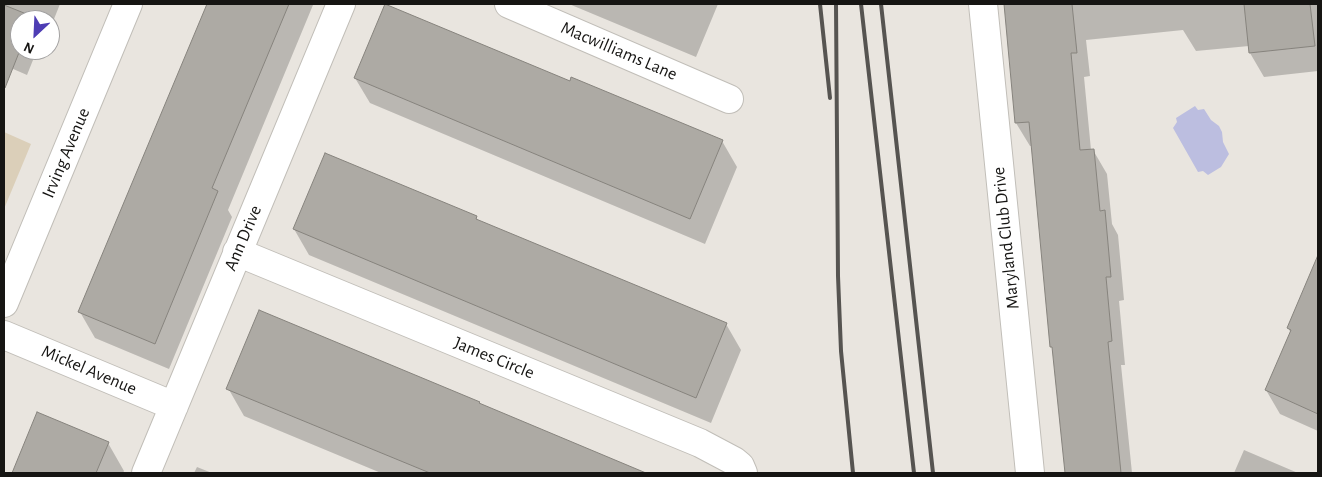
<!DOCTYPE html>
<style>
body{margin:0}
#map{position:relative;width:1322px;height:477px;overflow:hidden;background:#e9e5df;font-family:"Alegreya Sans",sans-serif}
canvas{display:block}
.frame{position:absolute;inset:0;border:5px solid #161513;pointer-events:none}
.north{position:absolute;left:10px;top:10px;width:50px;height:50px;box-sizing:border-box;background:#fff;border:1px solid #a2a1a1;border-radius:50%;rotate:205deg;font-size:14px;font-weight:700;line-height:20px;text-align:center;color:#161513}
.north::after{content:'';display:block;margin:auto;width:18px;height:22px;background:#4e3db4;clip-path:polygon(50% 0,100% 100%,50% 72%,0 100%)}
</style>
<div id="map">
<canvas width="1322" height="477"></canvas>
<div class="frame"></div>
<div class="north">N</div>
</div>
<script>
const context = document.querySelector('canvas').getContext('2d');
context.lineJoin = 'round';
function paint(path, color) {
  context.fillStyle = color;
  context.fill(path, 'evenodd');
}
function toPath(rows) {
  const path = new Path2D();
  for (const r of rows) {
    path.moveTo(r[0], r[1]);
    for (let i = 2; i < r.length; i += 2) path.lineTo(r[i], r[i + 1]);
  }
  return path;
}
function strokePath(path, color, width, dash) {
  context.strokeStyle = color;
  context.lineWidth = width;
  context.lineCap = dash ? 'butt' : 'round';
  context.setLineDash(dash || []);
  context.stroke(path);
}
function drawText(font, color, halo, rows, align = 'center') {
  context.font = font + ' "Alegreya Sans",sans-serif';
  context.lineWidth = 5;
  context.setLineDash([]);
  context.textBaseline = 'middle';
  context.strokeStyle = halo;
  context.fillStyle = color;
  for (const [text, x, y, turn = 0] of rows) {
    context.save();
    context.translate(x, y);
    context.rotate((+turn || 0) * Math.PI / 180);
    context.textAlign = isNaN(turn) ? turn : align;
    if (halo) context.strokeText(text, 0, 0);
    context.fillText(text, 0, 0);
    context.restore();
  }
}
paint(toPath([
 [4,132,31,144,4,209]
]), '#dbcfb9');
paint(toPath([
 [1195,106,1198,110,1204,109,1211,120,1219,126,1222,132,1223,142,1229,154,1221,167,1208,175,1203,171,1198,172,1173,128,1177,122,1176,118]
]), '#bcbee0');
paint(toPath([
 [4,4,60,4,54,19,50,18,49,20,20,20,20,50,37,50,27,75,4,65],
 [208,4,313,4,313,5,228,210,232,217,169,369,95,338,80,312],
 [569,4,718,4,696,57],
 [1005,4,1318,4,1318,71,1264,77,1250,53,1249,46,1196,51,1183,30,1086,40,1090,76,1084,77,1091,150,1093,150,1107,174,1112,224,1118,235,1124,300,1119,301,1125,365,1121,365,1132,473,1066,473,1054,351,1051,346,1032,146,1030,146,1016,123],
 [355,78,570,82,722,141,737,167,705,244,370,103],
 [476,217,478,221,726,324,741,350,711,423,309,255,294,229],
 [1318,270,1318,431,1280,414,1266,390,1291,333,1288,328],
 [228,388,480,405,644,473,381,473,244,416],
 [38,414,108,443,124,471,123,473,13,473],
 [1244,450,1298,473,1234,473],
 [197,467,212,473,194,473]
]), '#0003');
const building = toPath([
 [207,4,289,4,212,188,218,191,155,344,78,312,207,4],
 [385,4,570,81,571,77,723,140,690,219,354,78,385,4],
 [1004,4,1072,4,1077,53,1071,53,1080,150,1094,149,1100,211,1105,210,1111,277,1106,277,1112,341,1108,342,1121,473,1065,473,1052,347,1050,347,1029,122,1015,123,1004,4],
 [1244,4,1310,4,1315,46,1249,53,1244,4],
 [4,5,34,17,32,20,20,20,20,50,5,88,4,88,4,5],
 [325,153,477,216,476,219,727,323,696,398,293,229,325,153],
 [1318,255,1318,414,1265,390,1291,330,1287,328,1318,255],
 [259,310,480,402,479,403,646,473,430,473,226,389,259,310],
 [37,412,109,442,96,473,12,473,37,412]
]);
paint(building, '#adaaa4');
strokePath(building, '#86837d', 1);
const minor = toPath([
 [509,4,729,99],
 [983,4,1030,473],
 [237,252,700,443,734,461,740,466,743,473],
 [4,303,128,4],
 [4,335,174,406],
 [146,473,341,4]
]);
strokePath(minor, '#c1beb8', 30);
strokePath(minor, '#fff', 28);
strokePath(toPath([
 [820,4,830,98],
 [836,4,838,276,841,351,853,473],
 [861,4,914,473],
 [881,4,933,473]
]), '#565451', 4);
drawText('18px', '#161513', '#fff', [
 ["Macwilliams Lane",619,51,23],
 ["Irving Avenue",66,153,-67],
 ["Ann Drive",243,238,-67],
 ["Maryland Club Drive",1006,238,-96],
 ["James Circle",494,358,22],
 ["Mickel Avenue",89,370,23]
]);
</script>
